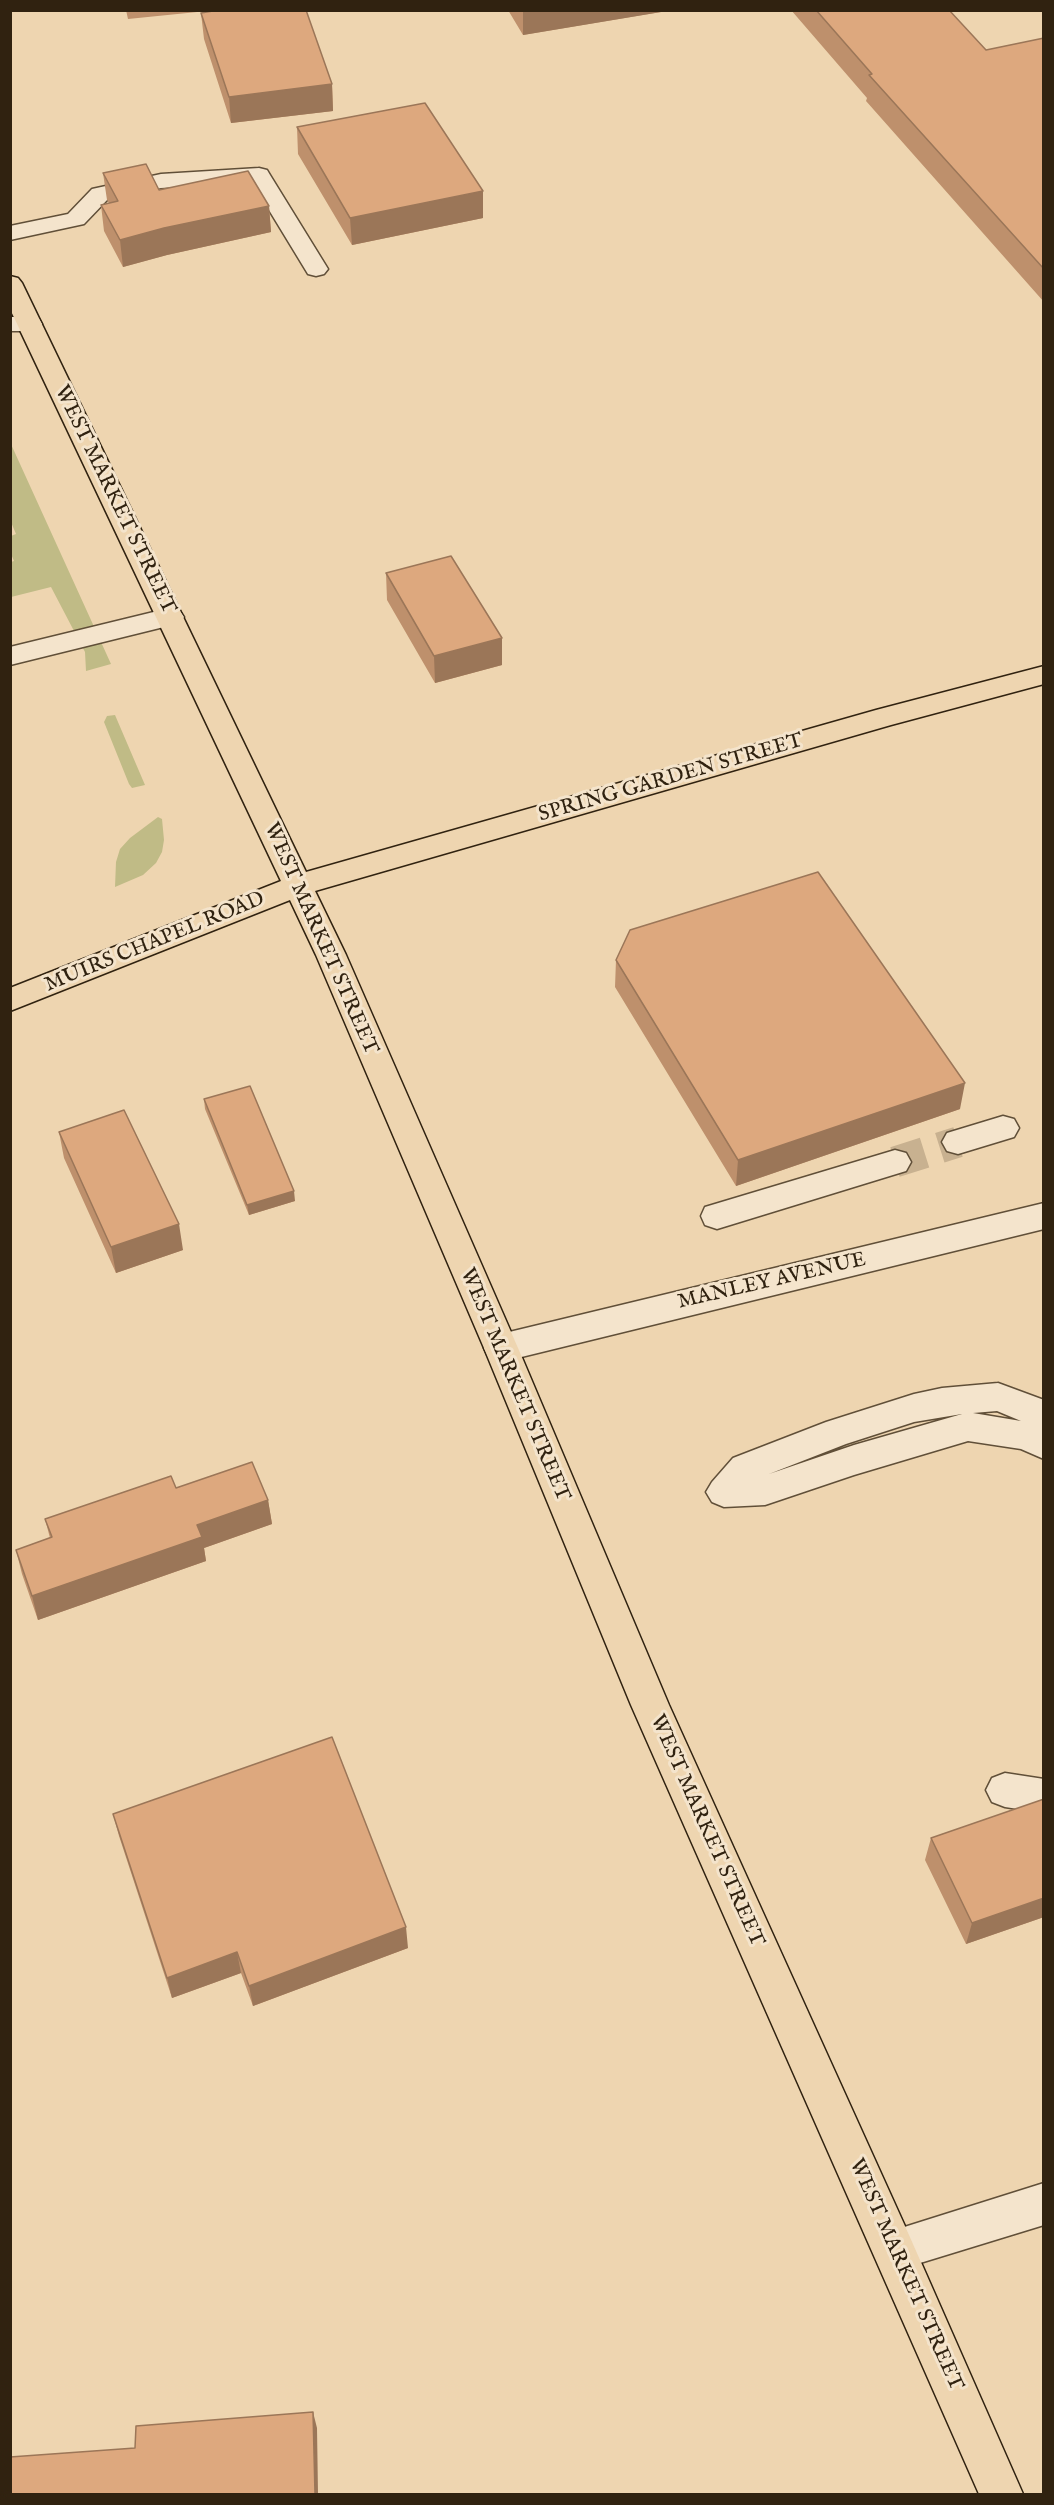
<!DOCTYPE html>
<style>
body{margin:0}
#map{position:relative;width:1054px;height:2505px;overflow:hidden;background:#eed5b0;font-family:"IM FELL English",serif}
canvas{display:block}
.frame{position:absolute;inset:0;border:12px solid #302210;pointer-events:none}
</style>
<div id="map">
<canvas width="1054" height="2505"></canvas>
<div class="frame"></div>
</div>
<script>
const context = document.querySelector('canvas').getContext('2d');
context.lineJoin = 'round';
function paint(path, color) {
  context.fillStyle = color;
  context.fill(path, 'evenodd');
}
function toPath(rows) {
  const path = new Path2D();
  for (const r of rows) {
    path.moveTo(r[0], r[1]);
    for (let i = 2; i < r.length; i += 2) path.lineTo(r[i], r[i + 1]);
  }
  return path;
}
function strokePath(path, color, width, dash) {
  context.strokeStyle = color;
  context.lineWidth = width;
  context.lineCap = dash ? 'butt' : 'round';
  context.setLineDash(dash || []);
  context.stroke(path);
}
function drawText(font, color, halo, rows, align = 'center') {
  context.font = font + ' "IM FELL English",serif';
  context.lineWidth = 6;
  context.setLineDash([]);
  context.textBaseline = 'middle';
  context.strokeStyle = halo;
  context.fillStyle = color;
  for (const [text, x, y, turn = 0] of rows) {
    context.save();
    context.translate(x, y);
    context.rotate((+turn || 0) * Math.PI / 180);
    context.textAlign = isNaN(turn) ? turn : align;
    if (halo) context.strokeText(text, 0, 0);
    context.fillText(text, 0, 0);
    context.restore();
  }
}
paint(toPath([
 [10,442,111,664,86,671,85,652,51,587,11,597,11,562,14,561,11,554,11,536,16,534,11,522],
 [115,715,145,785,132,788,129,784,104,722,107,716],
 [158,817,162,819,164,840,162,852,156,863,143,875,115,887,116,862,120,849,130,838]
]), '#c0bb86');
strokePath(toPath([
 [895,1162,958,1142]
]), '#c8b190', 31, [31, 16]);
const minor = toPath([
 [259,168,267,170,270,175,328,269,324,274,316,276,308,274,252,182,161,188,108,199,84,224,10,240,10,226,68,214,92,189,161,174,259,168],
 [10,317,30,317,39,319,42,324,39,329,30,331,10,331,10,317],
 [170,608,180,611,184,617,180,623,10,665,10,647,170,608],
 [1003,1116,1014,1119,1019,1128,1014,1137,958,1154,947,1151,942,1142,947,1133,1003,1116],
 [895,1150,906,1153,911,1162,906,1171,717,1229,705,1225,701,1216,705,1207,895,1150],
 [1044,1203,1044,1229,501,1362,489,1358,484,1348,489,1338,501,1334,1044,1203],
 [998,1383,1044,1400,1044,1459,1021,1449,968,1441,854,1475,765,1505,724,1507,712,1502,706,1492,712,1482,733,1458,826,1422,914,1394,942,1388,998,1383],
 [997,1411,1021,1421,973,1413,997,1411],
 [962,1414,854,1445,769,1474,846,1444,914,1422,962,1414],
 [1005,1773,1044,1779,1044,1813,1005,1807,992,1802,986,1790,992,1778,1005,1773],
 [1044,2183,1044,2225,894,2271,879,2265,873,2250,879,2235,1044,2183]
]);
const major = toPath([
 [10,276,18,278,22,283,306,872,876,710,1044,666,1044,684,891,725,315,891,346,955,518,1348,669,1705,909,2235,1023,2494,979,2494,631,1705,484,1348,316,955,290,900,10,1011,10,988,281,881,10,309,10,276]
]);
strokePath(minor, '#604f38', 3);
strokePath(major, '#302210', 3);
paint(minor, '#f4e4cc');
paint(major, '#eed5b0');
paint(toPath([
 [126,10,217,10,128,19],
 [508,10,673,10,523,35],
 [791,10,953,10,949,11,986,50,1044,38,1044,302,866,101,867,98],
 [201,13,332,84,333,111,231,123,204,39],
 [297,127,483,218,352,245,298,154],
 [103,173,159,190,269,206,271,232,167,255,123,267,104,231,101,205,109,203,107,200],
 [386,573,502,665,435,683,387,600],
 [616,960,960,1109,736,1186,615,987],
 [204,1099,295,1201,249,1215,205,1109],
 [59,1132,183,1250,116,1273,64,1158],
 [176,1488,268,1500,272,1524,204,1548,206,1561,38,1620,22,1574,16,1550,50,1538,45,1519],
 [1044,1799,1044,1917,966,1944,925,1860,931,1838],
 [113,1814,408,1948,253,2006,241,1973,172,1998,119,1836]
]), '#be906c');
paint(toPath([
 [523,10,673,10,523,35],
 [332,84,333,111,231,123,229,97],
 [483,191,483,218,352,245,350,218],
 [269,206,271,232,167,255,123,267,120,240,164,228],
 [502,638,502,665,435,683,434,656],
 [965,1083,960,1109,736,1186,738,1160],
 [294,1191,295,1201,249,1215,247,1205],
 [179,1224,183,1250,116,1273,111,1247],
 [268,1500,272,1524,204,1548,206,1561,38,1620,32,1596,197,1525],
 [1044,1898,1044,1917,966,1944,972,1923],
 [406,1927,408,1948,253,2006,249,1986],
 [237,1952,241,1973,172,1998,167,1978],
 [313,2412,317,2428,318,2494,315,2494]
]), '#9b7658');
const building = toPath([
 [219,10,306,10,332,84,229,97,201,13,219,10],
 [816,10,949,10,986,50,1044,38,1044,269,869,75,872,74,816,10],
 [425,103,483,191,350,218,297,127,425,103],
 [146,164,159,190,248,171,269,206,164,228,120,240,101,205,118,201,103,173,146,164],
 [451,556,502,638,434,656,386,573,451,556],
 [818,872,965,1083,738,1160,616,960,630,930,818,872],
 [250,1086,294,1191,247,1205,204,1099,250,1086],
 [124,1110,179,1224,111,1247,59,1132,124,1110],
 [252,1462,268,1500,197,1525,202,1537,32,1596,16,1550,52,1537,45,1519,171,1476,176,1488,252,1462],
 [332,1737,406,1927,249,1986,237,1952,167,1978,113,1814,332,1737],
 [1044,1799,1044,1898,972,1923,931,1838,1044,1799],
 [313,2412,315,2494,10,2494,10,2457,135,2448,136,2426,313,2412]
]);
paint(building, '#dda87e');
strokePath(building, '#9b7658', 1.5);
drawText('21px', '#302210', '#f4e4cc', [
 ["WEST MARKET STREET",114,500,64],
 ["SPRING GARDEN STREET",671,779,-16],
 ["WEST MARKET STREET",320,939,66],
 ["MUIRS CHAPEL ROAD",155,943,-22],
 ["MANLEY AVENUE",772,1282,-13],
 ["WEST MARKET STREET",514,1385,67],
 ["WEST MARKET STREET",706,1831,66],
 ["WEST MARKET STREET",905,2275,66]
]);
</script>
